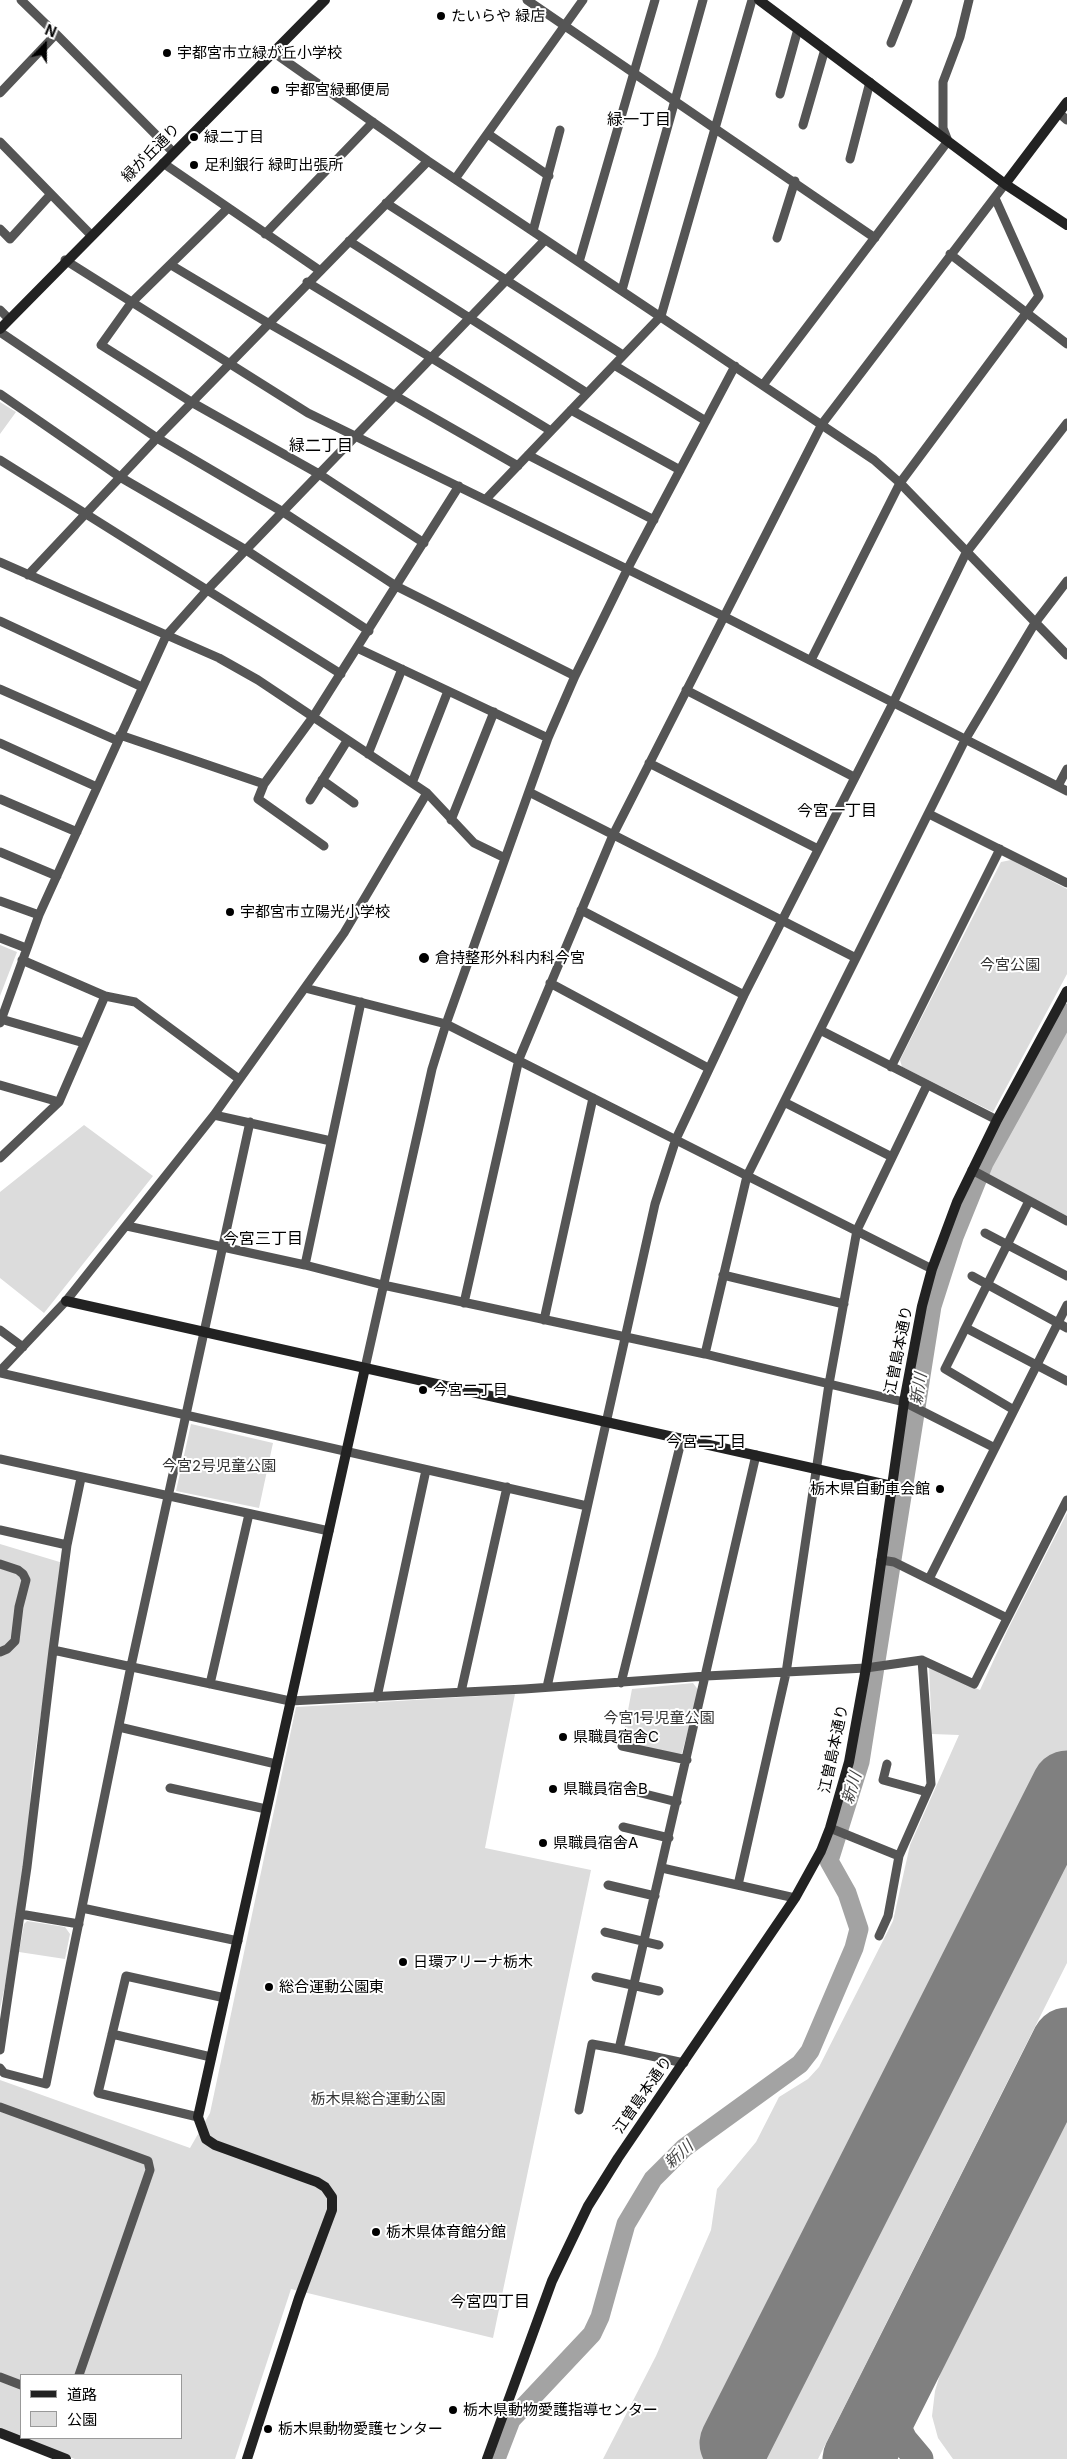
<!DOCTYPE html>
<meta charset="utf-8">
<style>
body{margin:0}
#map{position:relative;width:1067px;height:2459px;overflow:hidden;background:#fff;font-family:Inter,"Noto Sans JP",sans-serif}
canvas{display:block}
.legend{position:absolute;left:20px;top:2374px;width:162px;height:65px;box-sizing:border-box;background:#fff;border:1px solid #999;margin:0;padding:6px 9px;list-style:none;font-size:15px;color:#000}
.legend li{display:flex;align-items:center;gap:10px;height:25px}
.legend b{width:25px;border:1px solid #999}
.north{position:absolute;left:20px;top:20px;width:50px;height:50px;-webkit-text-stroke:4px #fff;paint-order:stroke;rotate:22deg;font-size:14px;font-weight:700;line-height:20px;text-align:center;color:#000}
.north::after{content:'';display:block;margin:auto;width:18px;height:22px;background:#000;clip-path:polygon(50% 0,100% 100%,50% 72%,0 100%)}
</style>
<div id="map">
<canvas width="1067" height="2459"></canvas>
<ul class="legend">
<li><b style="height:6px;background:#222"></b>道路</li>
<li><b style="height:14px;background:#dcdcdc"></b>公園</li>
</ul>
<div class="north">N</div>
</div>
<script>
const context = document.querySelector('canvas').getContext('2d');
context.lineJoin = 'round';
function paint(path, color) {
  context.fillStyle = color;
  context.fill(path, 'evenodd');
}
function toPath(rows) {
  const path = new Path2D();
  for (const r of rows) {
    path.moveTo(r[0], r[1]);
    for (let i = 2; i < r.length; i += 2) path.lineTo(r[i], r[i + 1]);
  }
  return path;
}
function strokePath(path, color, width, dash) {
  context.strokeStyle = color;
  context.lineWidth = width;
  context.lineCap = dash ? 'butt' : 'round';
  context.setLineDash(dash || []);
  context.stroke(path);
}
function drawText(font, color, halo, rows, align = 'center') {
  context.font = font + ' Inter,"Noto Sans JP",sans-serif';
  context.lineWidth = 4;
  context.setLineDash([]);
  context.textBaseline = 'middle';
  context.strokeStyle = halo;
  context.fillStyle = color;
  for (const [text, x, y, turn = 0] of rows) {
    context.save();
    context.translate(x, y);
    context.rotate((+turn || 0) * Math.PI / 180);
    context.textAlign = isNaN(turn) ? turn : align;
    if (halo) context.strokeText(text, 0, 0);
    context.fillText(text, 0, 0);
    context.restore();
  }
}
paint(toPath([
 [0,402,16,412,0,434],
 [1011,860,1067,889,1067,974,993,1112,902,1067,900,1060,1001,862],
 [0,945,17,952,0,996],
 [1067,1027,1067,1216,991,1177,987,1170],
 [84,1125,153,1176,44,1313,0,1278,0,1192],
 [191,1424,273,1443,259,1508,176,1491],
 [1067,1513,1067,1963,818,2459,603,2459,656,2356,711,2230,717,2189,756,2142,779,2097,808,2079,819,2067,893,1921,910,1845,959,1735,932,1734,929,1667,980,1690,1008,1629],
 [0,1544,63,1563,32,1775,24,1895,0,2009],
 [693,1683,699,1691,681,1756,622,1742,632,1689],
 [515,1694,485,1848,591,1870,493,2338,291,2289,235,2459,75,2459,0,2434,0,2080,190,2148,210,2113,296,1707],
 [21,2375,181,2375,181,2438,21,2438],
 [27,1921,65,1927,70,1934,65,1959,19,1952,24,1924],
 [1067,2120,1067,2459,953,2459,938,2438,932,2416,935,2391,941,2371]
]), '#dcdcdc');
strokePath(toPath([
 [496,2459,511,2420,592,2334,600,2317,626,2224,653,2179,684,2148,800,2064,810,2051,854,1948,859,1929,847,1893,829,1861,860,1762,932,1306,954,1237,984,1163,1067,1013]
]), '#a3a3a3', 19);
strokePath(toPath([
 [889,2398,893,2420,903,2440,919,2459]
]), '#808080', 29);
strokePath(toPath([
 [735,2443,1067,1786],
 [858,2459,1067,2043]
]), '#808080', 71);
strokePath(toPath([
 [21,0,56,34],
 [527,0,875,238],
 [891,43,908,0],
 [273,52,428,161,874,460,900,483,1067,655],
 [0,93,56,34,173,152],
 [780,94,798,29],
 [1059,113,1067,120],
 [803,125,825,49],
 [488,134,549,176],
 [0,142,91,235],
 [850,159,870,82],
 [163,163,319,270],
 [455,179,583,0],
 [386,203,623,355],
 [228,208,131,303,101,345,193,403,319,474,424,543],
 [0,229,10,239,51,194],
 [533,231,560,130],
 [265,234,373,122],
 [777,238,795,181],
 [349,241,587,393],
 [950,254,1067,344],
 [65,260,308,413,723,616,1067,791],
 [579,262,655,0],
 [171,265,268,323,518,466],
 [307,282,551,431],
 [622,290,703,0],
 [0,310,9,319],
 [0,332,157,438,283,512,396,586,575,676],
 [614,365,706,421],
 [763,385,948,141,943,128,943,82,960,37,969,0],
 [0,394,120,477,246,550,369,631],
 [571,410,680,470],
 [528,455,654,520],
 [0,460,341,674],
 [486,499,661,316,752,0],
 [0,562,219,658,258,680,427,793,474,843,505,858],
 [28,575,157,438,428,161],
 [0,621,142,687],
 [357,648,548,738],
 [811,660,900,483,1039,296,995,198],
 [0,689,118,741],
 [686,690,854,777],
 [120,735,264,784,313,717,459,486],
 [0,743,97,787],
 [368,754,402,669],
 [649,763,818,849],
 [322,780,354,803],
 [412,783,448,691],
 [264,784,258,799,324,846],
 [1058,786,1067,769],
 [529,792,856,958],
 [0,799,77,832],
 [310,800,347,741],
 [929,814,1067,883],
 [451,820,494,712],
 [0,852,57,876],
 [0,901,39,915],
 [581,910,744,995],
 [0,938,26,948],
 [22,960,105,996,135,1002,239,1079],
 [550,983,708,1068],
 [305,988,446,1024,932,1269],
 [1,1019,84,1043],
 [0,1023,39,915,166,636,208,589,545,240],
 [820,1030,997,1120],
 [891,1067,1000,849],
 [0,1085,59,1102],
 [784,1102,892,1157],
 [214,1115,331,1141],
 [0,1158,59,1102,105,996],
 [972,1170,1067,1221],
 [127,1226,305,1265,383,1285,705,1354,904,1402,995,1448],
 [985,1233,1067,1276],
 [305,1265,361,1002],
 [723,1275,844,1304],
 [972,1276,1067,1328],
 [464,1303,519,1059,613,835,822,424,1005,184],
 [544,1320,593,1098],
 [966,1328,1067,1381],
 [0,1330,23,1347],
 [705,1354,747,1176,965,740,1035,623,1067,581],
 [365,1368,432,1069,446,1024,548,738,575,676,628,568,735,366],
 [0,1371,66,1301,214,1115,344,933,427,793],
 [0,1373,587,1506],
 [1014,1410,945,1369,1029,1201],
 [0,1459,329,1531],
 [0,1530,67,1545,53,1650,290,1701,524,1689,706,1676,866,1668,922,1660,974,1684,1067,1500],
 [67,1545,81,1478],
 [881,1560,894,1562,1007,1618],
 [0,1564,18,1570,23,1574,26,1580,19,1607,15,1641,7,1649,0,1652],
 [929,1579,1067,1305],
 [621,1683,682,1438],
 [210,1684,249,1514],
 [547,1687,655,1204,676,1139,744,995,893,703,966,553,1067,423],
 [461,1692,507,1487],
 [377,1697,426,1470],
 [119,1727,276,1764],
 [622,1746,687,1760],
 [887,1764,883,1780,927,1792],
 [170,1788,266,1809],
 [633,1791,677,1802],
 [623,1827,669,1838],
 [830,1828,899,1856],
 [662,1868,795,1898],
 [608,1885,655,1896],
 [738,1885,786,1673,829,1384,857,1230,927,1085],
 [82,1908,238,1941],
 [20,1914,79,1924],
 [605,1932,659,1945],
 [879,1936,888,1916,899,1856,931,1784,922,1660],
 [596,1977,659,1991],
 [112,2034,211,2057],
 [0,2050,27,1867,53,1650],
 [684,2063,619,2049,756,1455],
 [0,2068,4,2073,46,2084,131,1666,250,1122],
 [0,2107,148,2161,150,2170,79,2375],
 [579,2110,592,2044,619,2049],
 [198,2117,98,2093,126,1976,225,1998],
 [0,2377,21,2385]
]), '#555', 9);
strokePath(toPath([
 [759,0,1005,184,1067,225],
 [1005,184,1067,102],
 [0,329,325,0],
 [66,1301,892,1486],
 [0,2433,66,2459],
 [247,2459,299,2298,332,2210,332,2197,325,2187,317,2182,215,2145,206,2139,198,2117,365,1368],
 [487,2459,552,2281,588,2206,618,2158,795,1898,821,1851,830,1828,849,1762,866,1668,904,1402,922,1306,932,1269,957,1202,997,1120,1067,991]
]), '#222', 10);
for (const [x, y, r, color] of [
 [441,16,5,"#000"],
 [167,53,5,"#000"],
 [275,90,5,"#000"],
 [194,137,5,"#000"],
 [194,165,5,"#000"],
 [230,912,5,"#000"],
 [424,958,6,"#000"],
 [423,1390,5,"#000"],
 [940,1489,5,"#000"],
 [563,1737,5,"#000"],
 [553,1789,5,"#000"],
 [543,1843,5,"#000"],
 [403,1962,5,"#000"],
 [269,1987,5,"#000"],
 [376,2232,5,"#000"],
 [453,2410,5,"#000"],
 [268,2429,5,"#000"]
]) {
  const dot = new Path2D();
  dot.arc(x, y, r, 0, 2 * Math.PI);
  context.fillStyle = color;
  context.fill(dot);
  strokePath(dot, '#fff', 2);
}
drawText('15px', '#000', '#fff', [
 ["たいらや 緑店",451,16],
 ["宇都宮市立緑が丘小学校",177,53],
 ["宇都宮緑郵便局",285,90],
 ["緑二丁目",204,137],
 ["足利銀行 緑町出張所",204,165],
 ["宇都宮市立陽光小学校",240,912],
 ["倉持整形外科内科今宮",435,958],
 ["今宮二丁目",433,1390],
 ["栃木県自動車会館",930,1489,"right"],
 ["県職員宿舎C",573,1737],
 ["県職員宿舎B",563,1789],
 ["県職員宿舎A",553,1843],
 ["日環アリーナ栃木",413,1962],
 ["総合運動公園東",279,1987],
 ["栃木県体育館分館",386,2232],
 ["栃木県動物愛護指導センター",463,2410],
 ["栃木県動物愛護センター",278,2429]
], 'left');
drawText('15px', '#000', '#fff', [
 ["緑が丘通り",151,153,-45],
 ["江曽島本通り",899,1350,-79],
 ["江曽島本通り",834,1749,-78],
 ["江曽島本通り",643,2095,-55]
]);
drawText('15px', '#333', '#fff', [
 ["今宮公園",1010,965],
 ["今宮2号児童公園",219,1466],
 ["今宮1号児童公園",659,1718],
 ["栃木県総合運動公園",378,2099]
]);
drawText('16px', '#000', '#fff', [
 ["緑一丁目",639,120],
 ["緑二丁目",321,446],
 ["今宮一丁目",837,811],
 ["今宮三丁目",263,1239],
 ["今宮二丁目",706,1442],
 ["今宮四丁目",490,2302]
]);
drawText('italic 16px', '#444', '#fff', [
 ["新川",919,1389,-81],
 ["新川",852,1788,-73],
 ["新川",679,2155,-42]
]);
</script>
